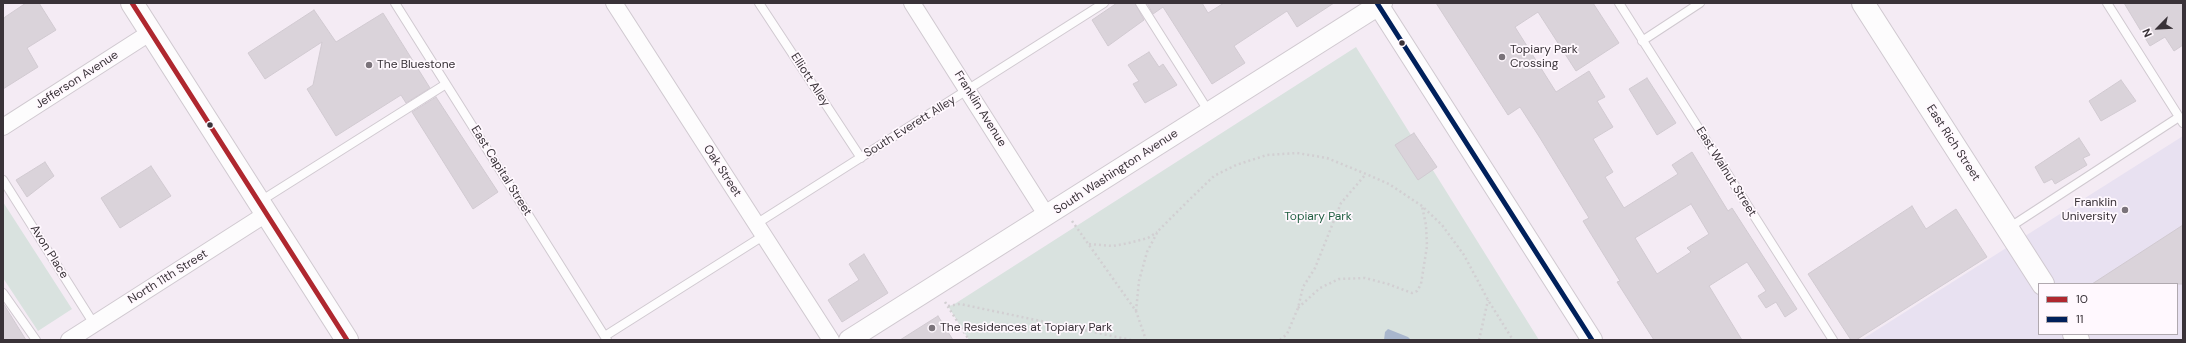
<!DOCTYPE html>
<style>
body{margin:0}
#map{position:relative;width:2186px;height:343px;overflow:hidden;background:#f4ebf4;font-family:"DM Sans",sans-serif}
canvas{display:block}
.frame{position:absolute;inset:0;border:4px solid #393238;pointer-events:none}
.legend{position:absolute;left:2038px;top:283px;width:140px;height:52px;box-sizing:border-box;background:#fff8fe;border:1px solid #b0a9af;margin:0;padding:5px 7px;list-style:none;font-size:12px;color:#393238}
.legend li{display:flex;align-items:center;gap:8px;height:20px}
.legend b{width:20px;border:1px solid #b0a9af}
.north{position:absolute;left:2138px;top:8px;width:40px;height:40px;-webkit-text-stroke:3px #fff8fe;paint-order:stroke;rotate:246deg;font-size:11px;font-weight:700;line-height:16px;text-align:center;color:#393238}
.north::after{content:'';display:block;margin:auto;width:14px;height:18px;background:#393238;clip-path:polygon(50% 0,100% 100%,50% 72%,0 100%)}
</style>
<div id="map">
<canvas width="2186" height="343"></canvas>
<div class="frame"></div>
<ul class="legend">
<li><b style="height:5px;background:#af272f"></b>10</li>
<li><b style="height:5px;background:#00205b"></b>11</li>
</ul>
<div class="north">N</div>
</div>
<script>
const context = document.querySelector('canvas').getContext('2d');
context.lineJoin = 'round';
function paint(path, color) {
  context.fillStyle = color;
  context.fill(path, 'evenodd');
}
function toPath(rows) {
  const path = new Path2D();
  for (const r of rows) {
    path.moveTo(r[0], r[1]);
    for (let i = 2; i < r.length; i += 2) path.lineTo(r[i], r[i + 1]);
  }
  return path;
}
function strokePath(path, color, width, dash) {
  context.strokeStyle = color;
  context.lineWidth = width;
  context.lineCap = dash ? 'butt' : 'round';
  context.setLineDash(dash || []);
  context.stroke(path);
}
function drawText(font, color, halo, rows, align = 'center') {
  context.font = font + ' "DM Sans",sans-serif';
  context.lineWidth = 3.5;
  context.setLineDash([]);
  context.textBaseline = 'middle';
  context.strokeStyle = halo;
  context.fillStyle = color;
  for (const [text, x, y, turn = 0] of rows) {
    context.save();
    context.translate(x, y);
    context.rotate((+turn || 0) * Math.PI / 180);
    context.textAlign = isNaN(turn) ? turn : align;
    if (halo) context.strokeText(text, 0, 0);
    context.fillText(text, 0, 0);
    context.restore();
  }
}
paint(toPath([
 [2183,136,2183,340,1861,340],
 [2039,284,2177,284,2177,334,2039,334]
]), '#e8e1f1');
paint(toPath([
 [1356,47,1539,340,969,340,948,306,953,305],
 [3,202,72,309,38,331,3,278]
]), '#d9e2df');
paint(toPath([
 [1388,329,1408,337,1411,340,1384,340,1385,332]
]), '#a8b6cd');
const building = toPath([
 [26,3,39,3,56,30,27,48,38,67,3,89,3,20,5,17,26,3],
 [1117,3,1135,3,1144,20,1108,46,1092,20,1117,3],
 [1147,3,1202,3,1208,13,1224,3,1334,3,1297,27,1287,11,1234,46,1245,63,1212,84,1163,7,1153,14,1147,3],
 [1436,3,1593,3,1619,43,1576,71,1538,12,1515,27,1556,92,1589,71,1605,97,1597,101,1613,127,1593,139,1613,172,1605,177,1624,208,1678,174,1672,165,1692,152,1728,211,1732,208,1797,309,1785,317,1776,302,1766,308,1758,296,1766,291,1747,262,1709,286,1742,340,1654,340,1617,282,1620,281,1583,221,1589,218,1540,138,1520,107,1508,115,1436,3],
 [1691,204,1709,234,1687,248,1691,252,1657,274,1635,238,1691,204],
 [2124,3,2183,3,2183,45,2174,51,2165,37,2150,46,2124,3],
 [314,10,336,42,383,13,430,88,406,103,401,95,336,136,307,89,313,85,322,42,265,79,248,53,314,10],
 [1149,52,1159,67,1163,64,1177,85,1145,103,1133,84,1139,81,1128,65,1149,52],
 [1647,78,1676,123,1657,135,1629,89,1647,78],
 [2121,80,2136,101,2101,121,2089,101,2121,80],
 [436,97,498,192,473,209,412,112,436,97],
 [1414,133,1437,167,1418,180,1395,145,1414,133],
 [2079,138,2090,155,2083,158,2087,165,2055,184,2052,179,2044,183,2035,167,2079,138],
 [45,162,54,176,27,197,16,180,45,162],
 [151,166,171,196,120,228,101,198,151,166],
 [1912,206,1926,229,1956,209,1987,257,1856,340,1851,340,1808,274,1912,206],
 [2183,225,2183,284,2092,284,2183,225],
 [864,254,888,293,842,322,828,300,859,280,849,264,864,254],
 [3,303,26,340,3,340,3,303],
 [938,316,953,340,900,340,938,316]
]);
paint(building, '#dad3da');
strokePath(building, '#d1cad1', 1);
const service = toPath([
 [395,3,607,340],
 [759,3,861,158],
 [1140,3,1209,112],
 [1619,3,1833,340],
 [2107,3,2183,123],
 [1642,41,1700,3],
 [3,180,94,324],
 [259,202,446,84],
 [756,224,1104,3],
 [2007,229,2179,117],
 [3,293,36,340],
 [605,336,763,236]
]);
const minor = toPath([
 [614,3,831,340],
 [912,3,1047,216],
 [3,127,151,32],
 [69,340,266,214]
]);
const tertiary = toPath([
 [1377,3,1592,340],
 [849,340,1382,3]
]);
const primary = toPath([
 [132,3,347,340],
 [1863,3,2043,284],
 [2074,334,2078,340]
]);
strokePath(service, '#d0c9d0', 10);
strokePath(minor, '#d0c9d0', 18);
strokePath(tertiary, '#d0c9d0', 22);
strokePath(primary, '#d0c9d0', 24);
strokePath(toPath([
 [1072,221,1136,311,1146,340],
 [1089,244,1113,246,1129,243,1148,238,1157,232],
 [945,302,969,340],
 [948,306,960,304,1131,340],
 [1298,308,1320,288,1339,279,1365,278,1388,284,1412,293,1417,291,1421,284,1427,246,1426,225,1422,206],
 [1136,311,1139,281,1147,252,1158,231,1190,199,1214,176,1236,165,1267,155,1297,153,1327,158,1366,174,1389,184,1422,206,1442,225,1464,255,1488,300,1513,340],
 [1280,340,1287,334,1298,308,1303,287,1315,268,1341,203,1366,174],
 [1479,340,1488,300]
]), '#d2cfd2', 2.5, [2, 3]);
strokePath(service, '#fdfcfd', 8);
strokePath(minor, '#fdfcfd', 16);
strokePath(tertiary, '#fdfcfd', 20);
strokePath(primary, '#fdfcfd', 22);
strokePath(toPath([
 [132,3,347,340]
]), '#af272f', 5);
strokePath(toPath([
 [1377,3,1592,340]
]), '#00205b', 5);
for (const [x, y, r, color] of [
 [1402,43,3.5,"#393238"],
 [1502,57,4,"#7a737a"],
 [369,65,4,"#7a737a"],
 [210,125,3.5,"#393238"],
 [2125,210,4,"#7a737a"],
 [932,328,4,"#7a737a"]
]) {
  const dot = new Path2D();
  dot.arc(x, y, r, 0, 2 * Math.PI);
  context.fillStyle = color;
  context.fill(dot);
  strokePath(dot, '#fff8fe', 1.5);
}
drawText('12px', '#393238', '#fff8fe', [
 ["Topiary Park",1510,50],
 ["Crossing",1510,64],
 ["The Bluestone",377,65],
 ["Franklin",2117,203,"right"],
 ["University",2117,217,"right"],
 ["The Residences at Topiary Park",940,328]
], 'left');
drawText('12px', '#393238', '#fff8fe', [
 ["Jefferson Avenue",77,80,-33],
 ["Elliott Alley",810,80,57],
 ["Franklin Avenue",980,109,58],
 ["South Everett Alley",910,127,-32],
 ["East Rich Street",1953,143,57],
 ["East Capital Street",501,171,58],
 ["Oak Street",722,171,57],
 ["South Washington Avenue",1116,172,-33],
 ["East Walnut Street",1726,172,58],
 ["Avon Place",49,252,58],
 ["North 11th Street",168,277,-32]
]);
drawText('12px', '#1f5e40', '#fff8fe', [
 ["Topiary Park",1318,217]
]);
</script>
